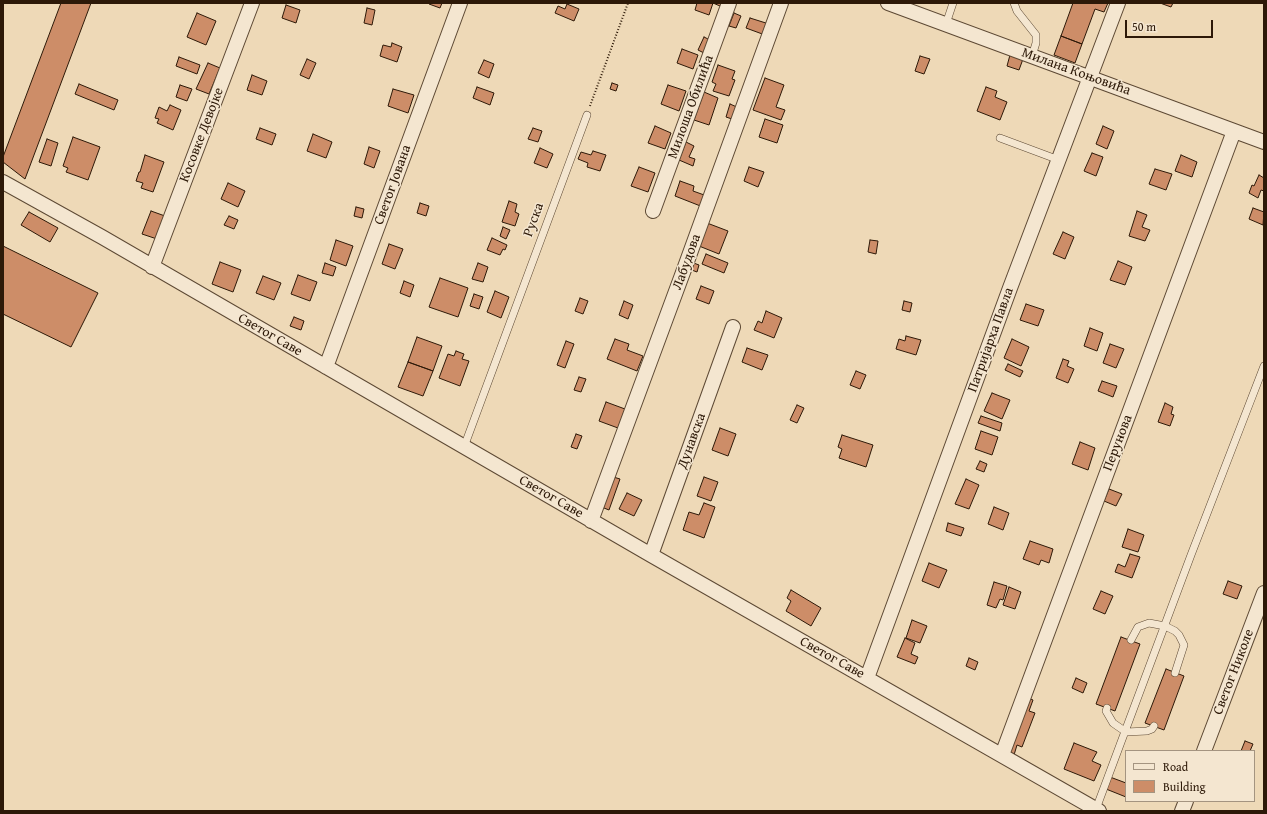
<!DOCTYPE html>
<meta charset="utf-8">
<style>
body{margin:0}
#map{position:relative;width:1267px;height:814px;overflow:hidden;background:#eed9b7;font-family:"Gentium Book Plus",serif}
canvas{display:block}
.frame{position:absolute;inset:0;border:4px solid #2d1908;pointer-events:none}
.legend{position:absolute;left:1125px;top:750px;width:130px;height:52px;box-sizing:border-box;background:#f4e6d0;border:1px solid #a49480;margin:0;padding:5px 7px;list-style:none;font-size:12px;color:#2d1908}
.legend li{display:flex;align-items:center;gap:8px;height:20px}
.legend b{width:20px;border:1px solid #a49480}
.scale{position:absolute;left:1125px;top:20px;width:88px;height:18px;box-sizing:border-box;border:2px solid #2d1908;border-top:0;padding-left:5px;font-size:12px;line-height:14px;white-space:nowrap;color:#2d1908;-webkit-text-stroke:3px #f4e6d0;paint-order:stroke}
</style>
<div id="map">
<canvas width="1267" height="814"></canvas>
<div class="frame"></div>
<ul class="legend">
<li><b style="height:5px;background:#f4e6d0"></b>Road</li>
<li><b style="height:11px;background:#cd8d68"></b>Building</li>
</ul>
<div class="scale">50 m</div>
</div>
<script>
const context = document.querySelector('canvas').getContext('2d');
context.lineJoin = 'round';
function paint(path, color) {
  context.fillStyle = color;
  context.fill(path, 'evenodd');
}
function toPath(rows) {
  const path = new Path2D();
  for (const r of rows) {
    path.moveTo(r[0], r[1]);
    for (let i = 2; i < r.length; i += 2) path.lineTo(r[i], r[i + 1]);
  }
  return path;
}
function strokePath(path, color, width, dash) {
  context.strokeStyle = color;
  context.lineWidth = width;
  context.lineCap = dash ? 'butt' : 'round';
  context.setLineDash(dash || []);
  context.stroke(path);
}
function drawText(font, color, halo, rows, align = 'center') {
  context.font = font + ' "Gentium Book Plus",serif';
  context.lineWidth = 3;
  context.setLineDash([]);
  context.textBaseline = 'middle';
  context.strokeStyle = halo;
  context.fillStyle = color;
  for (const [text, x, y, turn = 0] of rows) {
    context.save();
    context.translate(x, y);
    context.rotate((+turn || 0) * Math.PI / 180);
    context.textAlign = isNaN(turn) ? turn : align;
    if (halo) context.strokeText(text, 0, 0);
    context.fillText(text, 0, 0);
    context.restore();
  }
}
const building = toPath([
 [61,3,91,3,25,179,3,162,3,157,61,3],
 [430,3,442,3,440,8,429,4,430,3],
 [697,3,721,3,720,6,713,3,709,15,695,10,697,3],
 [1073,3,1108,3,1104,12,1095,9,1082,44,1061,36,1073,3],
 [1160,3,1173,3,1171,7,1160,3],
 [567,4,579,9,574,21,555,13,558,6,565,9,567,4],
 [286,5,300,10,296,23,282,18,286,5],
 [367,8,375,10,372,25,364,23,367,8],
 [197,13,216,21,206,45,187,37,197,13],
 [734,13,741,16,736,28,729,26,734,13],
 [750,18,769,24,765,35,746,28,750,18],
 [1061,36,1082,44,1075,63,1054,55,1061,36],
 [704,37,712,41,706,54,698,50,704,37],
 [392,43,402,47,397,62,380,56,383,45,391,47,392,43],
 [682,49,698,55,693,69,677,63,682,49],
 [1010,55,1023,59,1019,70,1007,66,1010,55],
 [920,56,930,59,924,74,915,71,920,56],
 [179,57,200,65,197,74,176,66,179,57],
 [307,59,316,63,309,79,300,75,307,59],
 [484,60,494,64,489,78,478,73,484,60],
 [208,63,220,68,209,94,196,89,208,63],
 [718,65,735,71,732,79,735,80,729,96,713,91,716,84,712,82,718,65],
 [252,75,267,81,262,95,247,90,252,75],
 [765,78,784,85,776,107,785,110,781,120,753,110,765,78],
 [612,83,618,85,616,91,610,89,612,83],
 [79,84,118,100,114,110,75,94,79,84],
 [180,85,192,89,187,101,176,97,180,85],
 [668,85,686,91,679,111,661,104,668,85],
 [477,87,494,93,490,105,473,98,477,87],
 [986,87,997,91,995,97,1007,102,1000,120,977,111,986,87],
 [393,89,414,95,408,113,388,106,393,89],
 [704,92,718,98,709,125,694,120,704,92],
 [730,104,739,108,735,120,726,117,730,104],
 [170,105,181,110,173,130,157,123,159,119,155,118,159,107,167,111,170,105],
 [765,119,783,125,777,143,759,137,765,119],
 [655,126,671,133,665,149,648,143,655,126],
 [1103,126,1114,131,1107,149,1096,144,1103,126],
 [260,128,276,134,272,145,256,139,260,128],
 [533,128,542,131,538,142,528,139,533,128],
 [313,134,332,142,326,158,307,151,313,134],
 [73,137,100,147,88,180,66,172,68,168,63,166,73,137],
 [47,139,58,143,51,166,39,162,47,139],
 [686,142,694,146,689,157,695,159,693,166,679,160,686,142],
 [369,147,380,151,374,168,364,164,369,147],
 [540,148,553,154,547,168,534,163,540,148],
 [593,151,606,155,600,171,587,167,588,163,578,159,581,152,591,155,593,151],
 [1092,153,1103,157,1096,176,1084,171,1092,153],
 [145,155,164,162,153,192,141,188,143,183,136,181,139,172,140,172,145,155],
 [1181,155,1197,162,1192,177,1175,171,1181,155],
 [639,167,655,173,648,192,631,186,639,167],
 [749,167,764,172,758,187,744,181,749,167],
 [1155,169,1172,174,1166,190,1149,184,1155,169],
 [1259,175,1264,178,1264,191,1261,190,1258,198,1249,193,1252,185,1254,186,1259,175],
 [680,181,694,186,693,191,707,196,703,207,675,196,680,181],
 [228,183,245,191,238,207,221,199,228,183],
 [509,201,517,204,515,212,519,214,515,226,502,222,509,201],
 [420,203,429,206,426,216,417,213,420,203],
 [356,207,364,209,362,218,354,216,356,207],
 [1253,208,1264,212,1263,225,1249,219,1253,208],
 [151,211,165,216,157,239,142,234,151,211],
 [1137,211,1147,215,1142,227,1150,230,1145,241,1129,236,1137,211],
 [29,212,58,228,50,242,21,225,29,212],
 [229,216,238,220,234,229,224,225,229,216],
 [707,223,728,231,719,254,699,246,707,223],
 [503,227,510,230,506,239,500,236,503,227],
 [1063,232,1074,237,1065,259,1053,254,1063,232],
 [492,238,507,245,505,250,503,249,500,255,487,250,492,238],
 [336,240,353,246,346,266,330,260,336,240],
 [870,240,878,241,876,254,868,252,870,240],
 [389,244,403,249,395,269,382,264,389,244],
 [3,246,98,293,71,347,3,314,3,246],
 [706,254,728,263,724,273,702,264,706,254],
 [1118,261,1132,267,1125,285,1110,280,1118,261],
 [220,262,241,270,233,292,212,284,220,262],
 [691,262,699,265,697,272,689,269,691,262],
 [325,263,336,267,333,276,322,273,325,263],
 [478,263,488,267,483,282,472,279,478,263],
 [298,275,317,282,310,301,291,294,298,275],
 [263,276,281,283,274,300,256,293,263,276],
 [440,278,468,288,458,317,429,307,440,278],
 [404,281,414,285,410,297,400,293,404,281],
 [701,286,714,291,709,304,696,299,701,286],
 [495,291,509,297,501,318,487,312,495,291],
 [474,294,483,297,479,309,470,306,474,294],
 [580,298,588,301,583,314,575,311,580,298],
 [624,301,633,305,628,319,619,315,624,301],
 [904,301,912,303,910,312,902,310,904,301],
 [1026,304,1044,310,1038,326,1020,320,1026,304],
 [766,311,782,318,774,338,754,330,758,321,762,323,766,311],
 [294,317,304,321,301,330,290,326,294,317],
 [1090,328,1103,333,1097,351,1084,346,1090,328],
 [906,336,921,340,916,355,896,349,899,339,905,341,906,336],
 [417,337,442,346,433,371,408,362,417,337],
 [615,339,629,344,627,350,643,356,637,371,607,359,615,339],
 [1012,339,1029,347,1021,366,1004,358,1012,339],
 [566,341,574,344,565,368,557,365,566,341],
 [1110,344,1124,349,1116,368,1103,363,1110,344],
 [747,348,768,355,762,370,742,362,747,348],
 [456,351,464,354,462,359,469,361,460,386,439,378,448,354,454,356,456,351],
 [1063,359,1069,361,1067,366,1074,369,1068,383,1056,378,1063,359],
 [408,362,433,371,423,396,398,387,408,362],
 [1008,364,1023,371,1020,377,1005,370,1008,364],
 [856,371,866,375,860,389,850,385,856,371],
 [579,377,586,379,581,392,574,390,579,377],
 [1102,381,1117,386,1113,397,1098,391,1102,381],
 [992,393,1010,400,1002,419,984,411,992,393],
 [606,402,625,409,618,428,599,421,606,402],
 [1165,403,1173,407,1171,414,1174,415,1170,426,1158,422,1165,403],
 [797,405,804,408,797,423,790,420,797,405],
 [981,416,1002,423,1000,431,978,423,981,416],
 [720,428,736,434,728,456,712,450,720,428],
 [981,431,998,437,992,455,975,449,981,431],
 [576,434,582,436,577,449,571,447,576,434],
 [842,435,873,445,866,467,839,458,842,449,838,447,842,435],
 [1080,442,1095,448,1088,470,1072,464,1080,442],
 [980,461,987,464,984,472,976,469,980,461],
 [610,476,620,479,609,510,599,506,610,476],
 [704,477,718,482,711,501,697,496,704,477],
 [966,479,979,485,969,509,955,504,966,479],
 [1109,489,1122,494,1116,506,1104,501,1109,489],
 [627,493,642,500,634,516,619,509,627,493],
 [704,503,715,507,704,538,683,530,689,512,699,515,704,503],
 [994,507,1009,513,1003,530,988,524,994,507],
 [948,523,964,528,961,536,946,531,948,523],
 [1128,529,1144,535,1138,552,1122,547,1128,529],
 [1030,541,1053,549,1049,563,1041,560,1039,565,1023,559,1030,541],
 [1130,554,1140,557,1132,578,1115,572,1118,564,1125,567,1130,554],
 [929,563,947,570,939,588,922,581,929,563],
 [1228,581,1242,586,1237,599,1223,594,1228,581],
 [994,582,1007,586,1003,600,1000,599,996,608,987,605,994,582],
 [1009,587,1021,592,1015,609,1003,605,1009,587],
 [791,590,821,608,811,626,786,611,791,601,787,598,791,590],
 [1101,591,1113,596,1105,614,1093,609,1101,591],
 [912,620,927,626,920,643,906,638,912,620],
 [1121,637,1140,644,1115,711,1096,704,1121,637],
 [905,638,915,643,911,654,918,657,915,664,897,657,905,638],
 [969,658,978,662,975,670,966,666,969,658],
 [1166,669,1184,676,1164,730,1145,723,1166,669],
 [1076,678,1087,683,1083,693,1072,688,1076,678],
 [1026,697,1033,700,1029,711,1035,713,1022,747,1017,745,1014,755,1006,753,1026,697],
 [1245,741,1253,744,1250,751,1241,751,1245,741],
 [1074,743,1097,752,1092,761,1101,765,1094,781,1064,769,1074,743],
 [1110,777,1126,783,1126,797,1106,789,1110,777]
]);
paint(building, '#cd8d68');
strokePath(building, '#2d1908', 1);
const service = toPath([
 [1014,3,1017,11,1036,35,1036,43,1032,56],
 [946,24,953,3],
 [1000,138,1059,160],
 [464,447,587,115],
 [1131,640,1138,627,1149,623,1165,626,1175,631,1179,635,1184,645,1175,673],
 [1107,708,1106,711,1113,723,1126,732,1147,731,1152,729,1154,726],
 [1096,809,1191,555,1264,366]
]);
const minor = toPath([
 [888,3,1264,142],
 [3,182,102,237,651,555,1099,811],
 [653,211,729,3],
 [152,267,252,3],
 [326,367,460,3],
 [591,521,685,267,781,3],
 [651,555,733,327],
 [867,678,1010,288,1118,3],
 [1204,751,1264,593],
 [1002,755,1234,131],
 [1182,811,1186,801]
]);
strokePath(service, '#5d4934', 8);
strokePath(minor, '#5d4934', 16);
strokePath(toPath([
 [590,106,628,3]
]), '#2d1908', 2, [1, 2]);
strokePath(service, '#f4e6d0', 7);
strokePath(minor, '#f4e6d0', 14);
drawText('14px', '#2d1908', '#f4e6d0', [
 ["Милана Коњовића",1076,72,20],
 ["Милоша Обилића",691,107,-70],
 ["Косовке Девојке",202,135,-69],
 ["Светог Јована",393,185,-70],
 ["Руска",534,220,-70],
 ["Лабудова",687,262,-70],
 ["Светог Саве",270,335,30],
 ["Патријарха Павла",991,340,-70],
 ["Дунавска",692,441,-70],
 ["Перунова",1118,443,-69],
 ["Светог Саве",551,497,30],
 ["Светог Саве",832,658,29],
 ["Светог Николе",1234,672,-69]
]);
</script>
